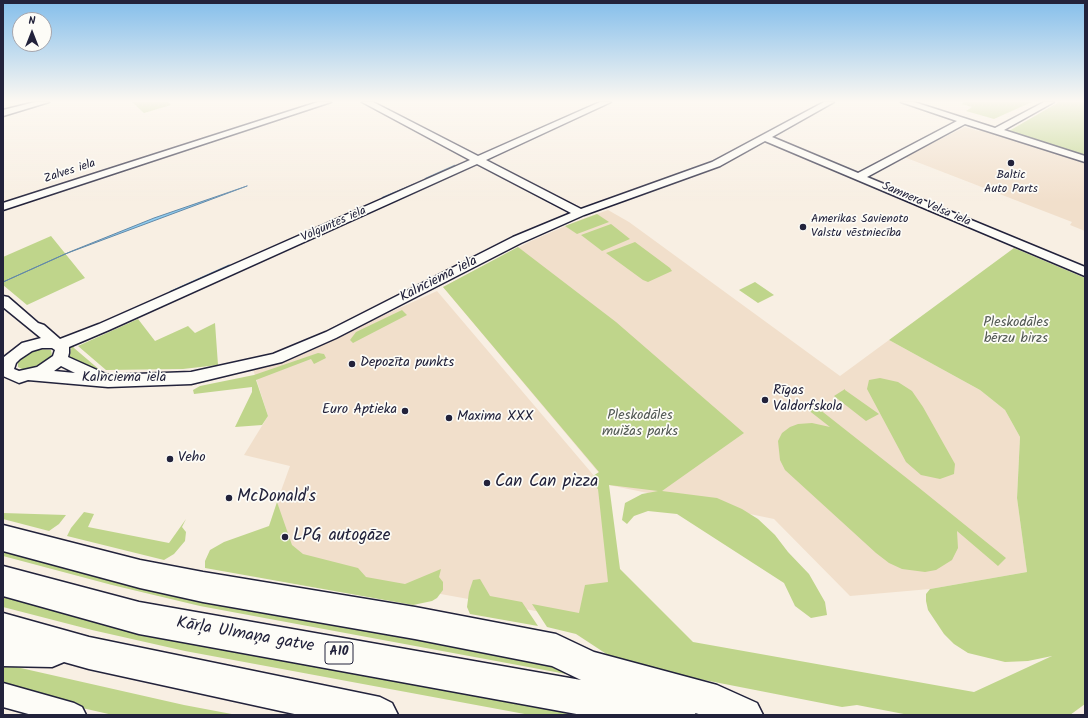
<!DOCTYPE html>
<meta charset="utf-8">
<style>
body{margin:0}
#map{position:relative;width:1088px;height:718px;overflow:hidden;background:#f8efe3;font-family:Kalam,sans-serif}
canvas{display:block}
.frame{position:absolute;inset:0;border:4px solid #22223b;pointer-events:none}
.north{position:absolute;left:12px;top:12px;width:40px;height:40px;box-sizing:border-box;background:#fdfcf7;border:1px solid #a5a5ac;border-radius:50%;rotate:0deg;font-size:11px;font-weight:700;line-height:16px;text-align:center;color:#22223b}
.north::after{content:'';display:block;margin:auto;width:14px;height:18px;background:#22223b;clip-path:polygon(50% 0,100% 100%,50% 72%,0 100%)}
</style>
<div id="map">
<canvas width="1088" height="718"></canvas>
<div class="frame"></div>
<div class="north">N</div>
</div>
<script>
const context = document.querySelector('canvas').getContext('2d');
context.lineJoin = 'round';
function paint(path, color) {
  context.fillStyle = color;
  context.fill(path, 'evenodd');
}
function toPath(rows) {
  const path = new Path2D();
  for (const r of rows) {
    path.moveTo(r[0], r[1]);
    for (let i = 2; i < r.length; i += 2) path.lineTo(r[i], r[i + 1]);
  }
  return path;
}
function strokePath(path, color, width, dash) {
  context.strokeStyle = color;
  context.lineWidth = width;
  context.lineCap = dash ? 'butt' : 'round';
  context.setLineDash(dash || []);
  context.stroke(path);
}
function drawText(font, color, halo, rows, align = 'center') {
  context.font = font + ' Kalam,sans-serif';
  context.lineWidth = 3.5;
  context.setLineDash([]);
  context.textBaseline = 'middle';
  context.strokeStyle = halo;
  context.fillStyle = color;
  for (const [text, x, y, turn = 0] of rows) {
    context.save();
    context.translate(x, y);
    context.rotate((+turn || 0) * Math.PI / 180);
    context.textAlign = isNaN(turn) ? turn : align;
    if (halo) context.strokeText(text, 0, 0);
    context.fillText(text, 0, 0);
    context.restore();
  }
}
paint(toPath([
 [965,127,979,131,981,130,1085,163,1085,231,1070,225,1072,222,904,157],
 [608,210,629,222,840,376,889,340,980,390,1005,410,1020,437,1017,498,1027,572,930,589,850,596,774,519,609,485,443,287,531,241,577,221],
 [437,291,601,484,614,589,586,620,295,568,277,502,290,466,244,455,268,416,253,369,279,363]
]), '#f1dfcb');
paint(toPath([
 [132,102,168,102,171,105,144,113],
 [965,102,1032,102,994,119,966,111,972,107,961,104],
 [1059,102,1085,102,1085,156,1009,131],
 [597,214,609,222,577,234,565,226],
 [611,224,630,239,602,251,581,235],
 [51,236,85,278,27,305,3,285,3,257],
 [635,242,670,268,672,271,648,282,643,280,606,253],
 [518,247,616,322,744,433,662,491,717,498,742,509,758,519,775,535,788,552,809,574,825,602,827,615,811,618,795,606,784,583,677,514,648,511,634,516,627,524,622,520,625,503,642,494,658,491,609,485,620,569,693,642,974,692,1052,656,1028,661,1005,662,968,653,954,644,944,634,928,610,926,601,926,594,930,589,1027,572,1017,498,1020,437,1005,410,980,390,889,340,1014,248,1085,278,1085,704,1070,715,909,715,857,705,842,707,648,669,611,657,576,634,547,627,532,604,579,613,585,585,608,582,598,489,587,480,599,472,443,287],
 [755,282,774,295,758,303,739,290],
 [402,310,407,315,353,343,350,340,356,332],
 [138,319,155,341,188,326,195,333,215,323,218,365,183,369,106,370,78,346],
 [72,344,74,348,101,371,69,360],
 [38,349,51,350,52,356,50,359,36,368,24,370,18,367,18,361,22,357],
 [318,353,324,354,326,358,314,364,311,359,256,380,268,416,262,425,235,427,252,392,252,387,194,394,193,390,200,386,254,375],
 [880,378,898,382,912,391,923,407,955,464,954,474,940,479,921,475,906,462,867,389,869,380],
 [845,389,845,390,879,414,866,421,834,396],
 [814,405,918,487,1006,558,998,566,957,531,958,548,952,560,936,570,925,572,902,569,889,563,876,553,785,470,780,460,778,441,782,433,790,427,798,424,812,423,830,427,807,409],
 [277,502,292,545,303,554,358,568,366,577,405,584,441,569,439,577,443,582,443,590,437,598,432,601,413,605,205,568,205,561,210,550,224,542,269,526],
 [84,512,94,514,88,527,169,543,186,519,182,527,186,532,185,541,174,554,164,560,67,536,71,528],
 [3,513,66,515,59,524,49,531,3,519],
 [3,546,553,665,566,674,200,606,112,585,3,556],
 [480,579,490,596,522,602,538,626,470,614,467,607,469,592,473,580],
 [3,597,37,606,205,643,596,715,530,715,185,651,92,630,3,607],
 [3,664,184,705,237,715,113,715,47,700,3,686]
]), '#bfd58b');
const water = toPath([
 [247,186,65,254,3,282,72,251,154,218,247,186]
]);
paint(water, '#8fcdf0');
strokePath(water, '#6389a8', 1);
strokePath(toPath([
 [426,179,455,166],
 [383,198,414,185]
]), '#6389a8', 2.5);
strokePath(toPath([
 [171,292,229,266]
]), '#6389a8', 3);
const minor = toPath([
 [35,102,49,102,3,116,3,110,35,102],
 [318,102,331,102,3,210,3,203,318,102],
 [362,102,373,102,478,156,600,102,611,102,486,160,581,209,712,162,824,102,834,102,772,137,858,173,957,121,901,102,914,102,995,128,1044,102,1054,102,1004,130,1085,156,1085,162,965,124,867,177,1085,267,1085,276,765,141,720,166,584,215,521,243,336,338,282,362,191,384,108,387,28,380,19,383,3,376,4,357,22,343,41,338,3,307,3,296,8,297,38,323,44,325,60,339,99,324,470,160,362,102],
 [477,164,571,213,513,237,326,332,273,354,191,372,108,375,68,357,69,353,69,347,109,330,477,164],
 [42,348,52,348,55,350,53,356,37,367,19,371,14,369,16,363,20,359,32,351,42,348],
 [61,366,75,373,54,371,61,366],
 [3,683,74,703,82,707,86,715,32,715,3,707,3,683]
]);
const highway = toPath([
 [3,525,140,560,203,572,415,607,556,634,594,652,717,685,757,703,763,715,702,715,695,713,696,715,582,715,139,634,3,596,3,566,139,602,581,680,552,666,415,639,203,602,140,588,3,551,3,525],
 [3,613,89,637,380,697,392,703,398,715,299,715,89,669,64,662,52,667,3,666,3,613]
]);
strokePath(minor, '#22223b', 3);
strokePath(highway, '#22223b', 3);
paint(minor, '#fdfcf7');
paint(highway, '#fdfcf7');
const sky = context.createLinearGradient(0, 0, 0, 202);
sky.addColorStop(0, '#84beeb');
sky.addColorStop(0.5, '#fcf8f2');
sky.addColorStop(1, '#fcf8f200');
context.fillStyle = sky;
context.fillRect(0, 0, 1088, 202);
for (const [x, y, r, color] of [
 [1011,163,4,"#22223b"],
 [803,227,4,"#22223b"],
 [352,364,4,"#22223b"],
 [765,400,4,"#22223b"],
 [405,411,4,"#22223b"],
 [449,418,4,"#22223b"],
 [170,459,4,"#22223b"],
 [487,483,4,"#22223b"],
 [229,498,4,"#22223b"],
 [285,537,4,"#22223b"]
]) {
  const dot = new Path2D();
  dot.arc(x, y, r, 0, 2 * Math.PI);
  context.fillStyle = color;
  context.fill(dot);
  strokePath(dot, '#fdfcf7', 1.5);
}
drawText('12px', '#22223b', '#fdfcf7', [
 ["Zalves iela",70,172,-18],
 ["Samnera Velsa iela",926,205,23],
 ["Volguntes iela",334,225,-24]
]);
drawText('12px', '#22223b', '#fdfcf7', [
 ["Baltic",1011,176],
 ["Auto Parts",1011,190],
 ["Amerikas Savienoto",811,220,"left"],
 ["Valstu vēstniecība",811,234,"left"]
]);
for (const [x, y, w] of [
 [339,653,28]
]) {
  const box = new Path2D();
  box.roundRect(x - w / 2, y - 11, w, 22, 3);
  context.fillStyle = '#fdfcf7';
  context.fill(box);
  strokePath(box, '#22223b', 1);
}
drawText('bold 13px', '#22223b', null, [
 ["A10",339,653]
]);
drawText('14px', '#22223b', '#fdfcf7', [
 ["Kalnciema iela",439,280,-27],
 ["Kalnciema iela",124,379]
]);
drawText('14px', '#515853', '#fdfcf7', [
 ["Pleskodāles",1016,324],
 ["bērzu birzs",1016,340],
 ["Pleskodāles",640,417],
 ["muižas parks",640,433]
]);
drawText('14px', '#22223b', '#fdfcf7', [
 ["Depozīta punkts",360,364],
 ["Rīgas",773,392],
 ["Valdorfskola",773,408],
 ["Euro Aptieka",397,411,"right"],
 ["Maxima XXX",457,418],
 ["Veho",178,459]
], 'left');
drawText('17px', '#22223b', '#fdfcf7', [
 ["Can Can pizza",495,483],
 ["McDonald's",237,498],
 ["LPG autogāze",293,537]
], 'left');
drawText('17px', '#22223b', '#fdfcf7', [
 ["Kārļa Ulmaņa gatve",245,636,10]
]);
</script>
